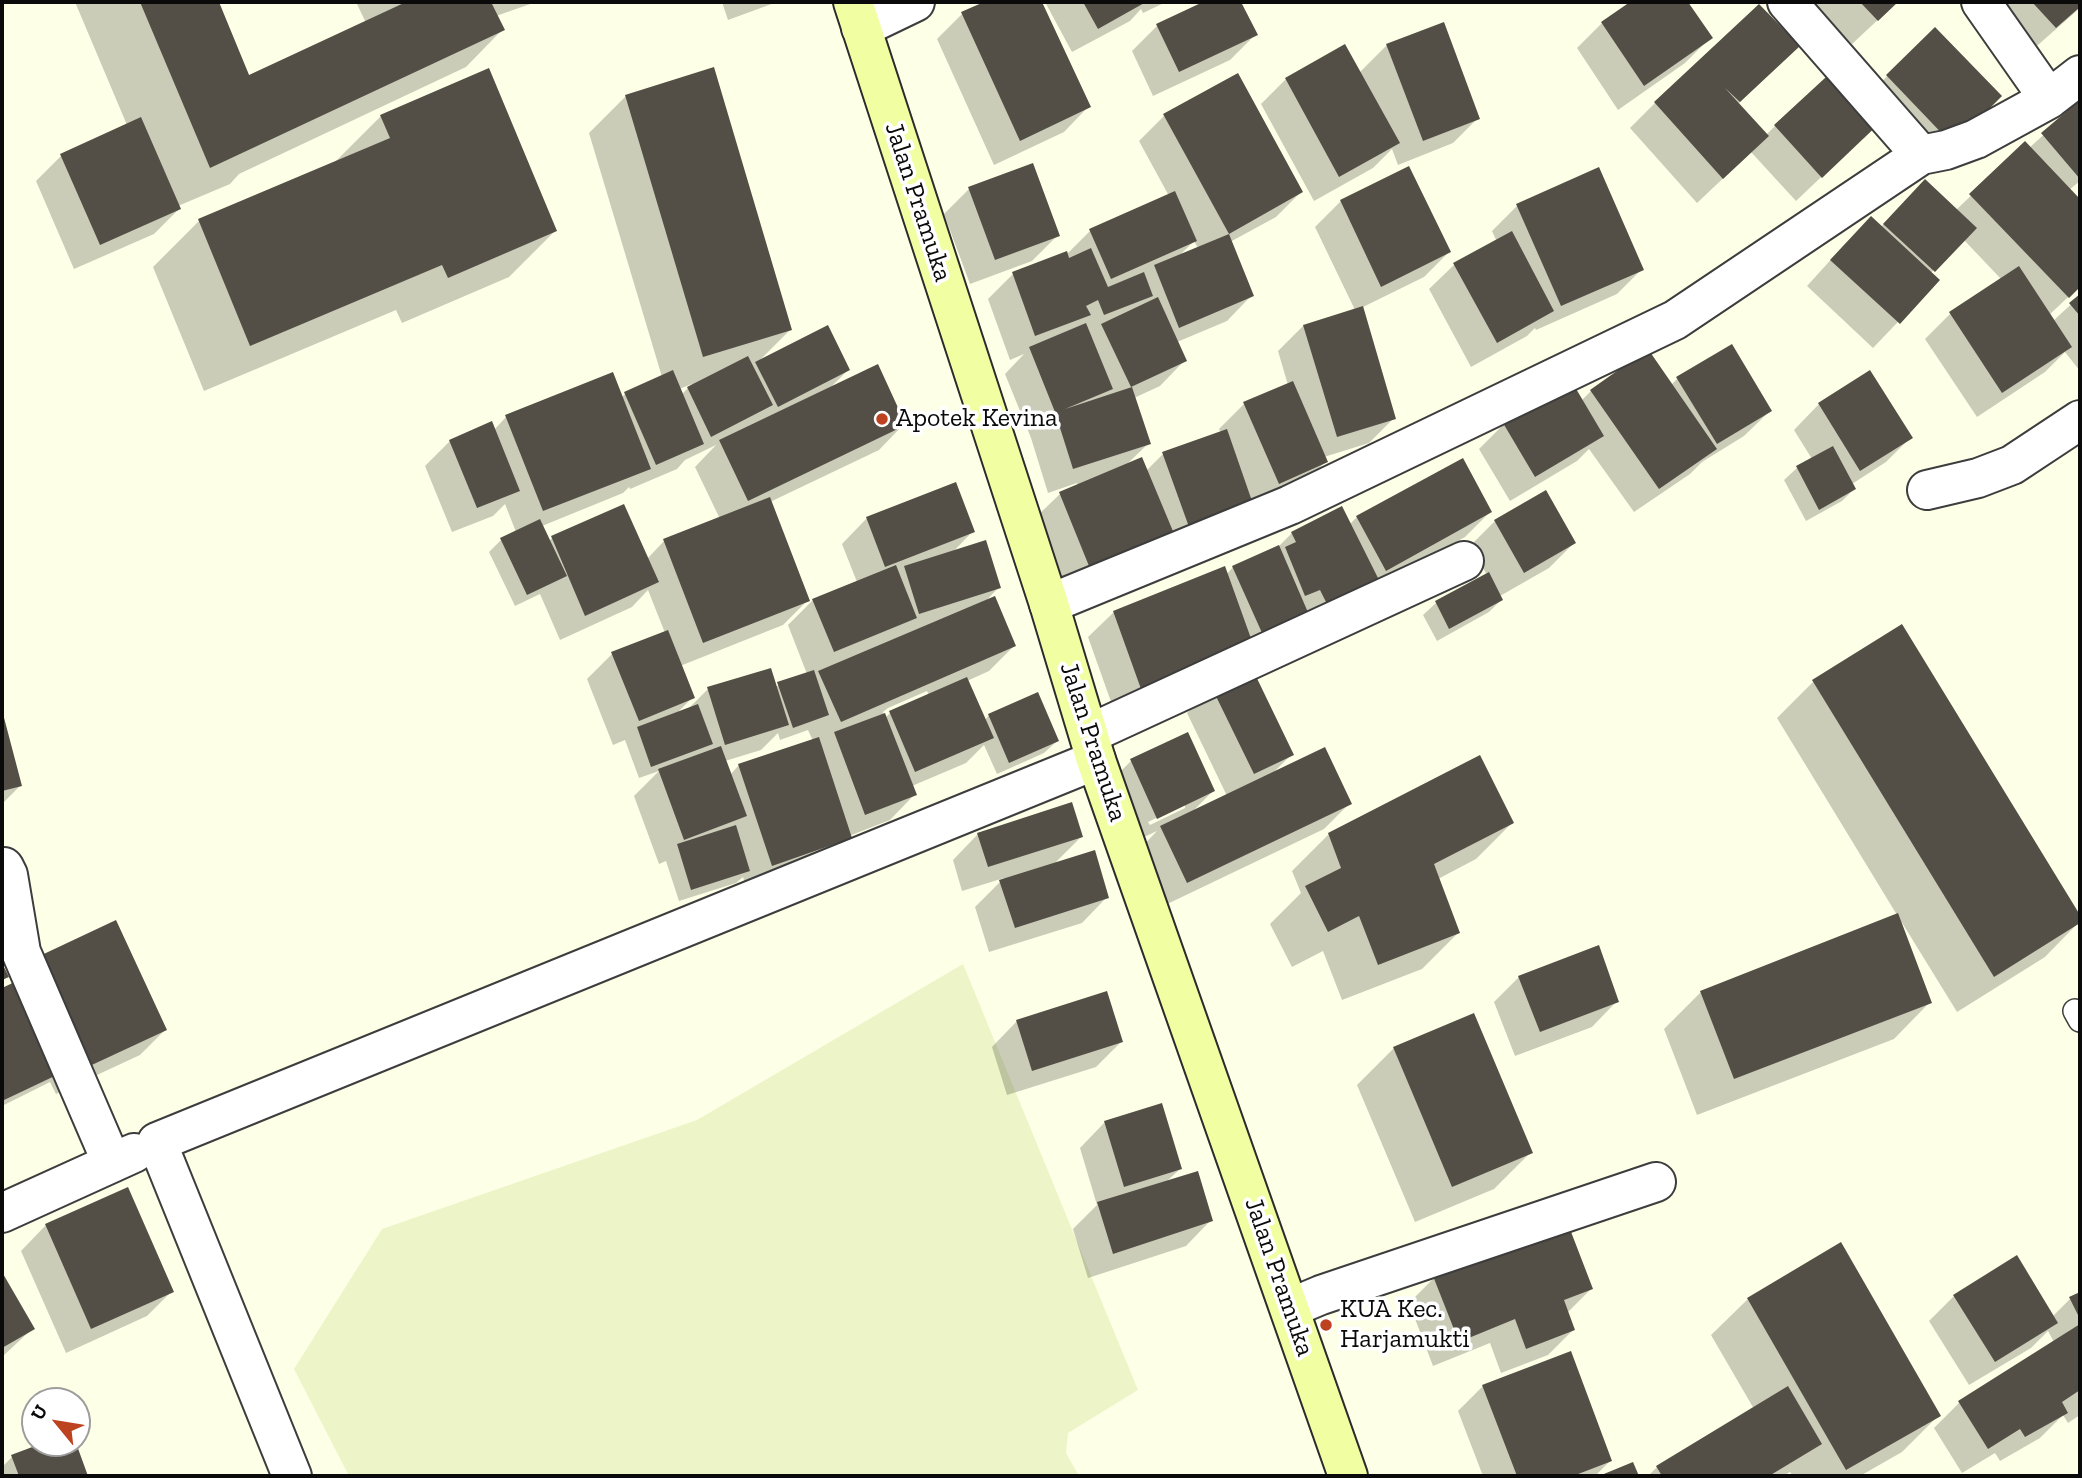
<!DOCTYPE html>
<style>
body{margin:0}
#map{position:relative;width:2082px;height:1478px;overflow:hidden;background:#fdffe7;font-family:"Zilla Slab",serif}
canvas{display:block}
.frame{position:absolute;inset:0;border:4px solid #0a0a0a;pointer-events:none}
.north{position:absolute;left:21px;top:1387px;width:70px;height:70px;box-sizing:border-box;background:#fff;border:2px solid #9d9d9d;border-radius:50%;rotate:300deg;font-size:19px;font-weight:700;line-height:28px;text-align:center;color:#0a0a0a}
.north::after{content:'';display:block;margin:auto;width:24px;height:32px;background:#bd421f;clip-path:polygon(50% 0,100% 100%,50% 72%,0 100%)}
</style>
<div id="map">
<canvas width="2082" height="1478"></canvas>
<div class="frame"></div>
<div class="north">U</div>
</div>
<script>
const context = document.querySelector('canvas').getContext('2d');
context.lineJoin = 'round';
function paint(path, color) {
  context.fillStyle = color;
  context.fill(path, 'evenodd');
}
function toPath(rows) {
  const path = new Path2D();
  for (const r of rows) {
    path.moveTo(r[0], r[1]);
    for (let i = 2; i < r.length; i += 2) path.lineTo(r[i], r[i + 1]);
  }
  return path;
}
function strokePath(path, color, width, dash) {
  context.strokeStyle = color;
  context.lineWidth = width;
  context.lineCap = dash ? 'butt' : 'round';
  context.setLineDash(dash || []);
  context.stroke(path);
}
function drawText(font, color, halo, rows, align = 'center') {
  context.font = font + ' "Zilla Slab",serif';
  context.lineWidth = 7;
  context.setLineDash([]);
  context.textBaseline = 'middle';
  context.strokeStyle = halo;
  context.fillStyle = color;
  for (const [text, x, y, turn = 0] of rows) {
    context.save();
    context.translate(x, y);
    context.rotate((+turn || 0) * Math.PI / 180);
    context.textAlign = isNaN(turn) ? turn : align;
    if (halo) context.strokeText(text, 0, 0);
    context.fillText(text, 0, 0);
    context.restore();
  }
}
paint(toPath([
 [963,964,1138,1390,1068,1433,1066,1453,1079,1476,349,1476,294,1369,382,1229,697,1120]
]), '#edf5c8');
paint(toPath([
 [75,2,218,2,250,77,366,23,356,2,536,2,496,16,502,30,466,67,239,174,230,184,178,206,179,209,154,234,74,269,36,181,61,156,127,125],
 [722,2,777,2,728,20],
 [988,2,1040,2,1089,106,1064,132,994,165,937,39,962,14],
 [1045,2,1166,2,1143,13,1141,9,1130,21,1072,52],
 [1207,2,1239,2,1255,35,1230,60,1153,96,1132,51,1157,26],
 [1633,2,1685,2,1710,38,1685,63,1618,110,1577,48,1602,23],
 [1812,2,1897,2,1852,44],
 [1986,2,2080,2,2080,8,2030,52],
 [1935,29,2000,96,1926,168,1880,121,1796,201,1751,152,1697,203,1630,128,1655,103,1772,71,1738,104,1766,135,1775,126,1865,98],
 [1387,45,1478,118,1453,143,1398,165,1392,149,1373,168,1314,201,1261,104,1286,79,1345,46,1359,73],
 [1237,76,1301,192,1276,217,1230,242,1252,295,1227,321,1177,342,1185,360,1160,386,1134,398,1149,443,1126,465,1146,471,1163,454,1221,433,1219,429,1244,404,1288,385,1278,351,1303,326,1355,310,1315,227,1341,201,1409,169,1449,252,1424,277,1361,308,1394,418,1369,443,1324,457,1326,461,1301,487,1066,595,1034,519,1060,494,1078,486,1077,483,1048,493,1031,438,1005,374,1024,354,1010,360,988,299,1013,274,1068,253,1090,231,1169,196,1139,141,1164,116],
 [1194,241,1198,248,1178,257],
 [626,96,790,330,758,362,848,370,829,389,904,424,879,450,770,502,808,600,783,625,680,666,693,697,676,714,687,710,708,689,775,687,807,674,788,625,813,600,857,582,842,544,867,518,973,531,952,553,999,587,985,602,1014,646,989,671,967,681,984,721,989,715,1057,741,1044,753,997,774,984,745,966,763,912,786,915,794,890,820,849,836,850,838,824,863,747,890,743,877,736,883,679,901,666,861,659,864,634,796,659,771,639,778,625,740,613,745,587,679,612,654,665,633,648,590,632,607,560,640,540,594,515,606,489,552,501,540,516,532,505,504,493,516,452,532,425,466,450,441,494,430,506,417,621,398,625,394,662,377,589,133],
 [692,384,681,395,679,389],
 [716,445,695,467,720,519,664,541,647,559,552,538,549,541,542,526,623,493,629,487,630,489,677,469,685,460],
 [927,691,929,696,890,713,885,718,883,712,888,708],
 [808,730,813,741,739,765,730,775,725,761,761,750,778,733,780,740],
 [2080,102,2080,181,2069,190,2077,198,2080,195,2080,286,2049,315,2053,321,2080,296,2080,371,2065,352,2045,372,1977,417,1925,339,1950,314,2002,280,1963,239,1931,273,1938,280,1873,348,1807,286,1846,243,1881,227,1900,206,1956,210,2025,144,2029,148],
 [381,116,555,231,509,277,402,323,396,310,204,391,153,267,199,221,335,162],
 [969,189,1058,235,1032,261,970,284,944,214],
 [1517,206,1642,269,1617,294,1536,330,1535,328,1527,336,1471,367,1429,289,1455,264,1497,242,1492,231],
 [1870,372,1911,437,1886,462,1852,484,1854,489,1842,501,1806,521,1784,480,1797,468,1812,459,1794,430,1819,404],
 [1678,378,1770,411,1744,436,1702,462,1690,474,1634,512,1589,449,1577,461,1510,501,1479,449,1504,424,1581,401,1591,391,1671,385],
 [1490,512,1465,537,1395,575,1393,571,1115,713,1088,637,1114,612,1226,575,1233,567,1277,548,1292,533,1349,525,1357,517],
 [1495,521,1574,543,1549,568,1500,596,1501,600,1489,612,1437,641,1423,615,1436,603,1487,575,1470,546],
 [1901,627,2080,921,2045,957,1957,1012,1901,921,1930,1002,1894,1039,1697,1115,1664,1029,1701,992,1897,915,1777,718,1813,682],
 [1212,688,1292,754,1273,773,1349,804,1324,829,1161,907,1136,853,1157,831,1131,843,1106,786,1131,761,1187,735,1213,791,1192,812,1227,796,1187,713],
 [1185,804,1185,808,1150,825,1148,822],
 [2,713,20,786,2,804],
 [1512,823,1476,859,1438,879,1458,933,1422,969,1342,1000,1323,951,1292,967,1270,924,1301,893,1292,871,1329,834],
 [978,834,1081,837,1052,866,1107,897,1082,923,989,952,975,907,1004,878,962,891,953,860],
 [32,961,165,1030,140,1055,56,1094,50,1082,2,1106,2,990,7,988],
 [1519,977,1617,1001,1592,1027,1515,1056,1494,1002],
 [1473,1015,1531,1152,1494,1189,1415,1222,1357,1085,1394,1048],
 [1017,1021,1121,1042,1096,1067,1007,1095,992,1047],
 [1105,1122,1180,1169,1166,1182,1211,1220,1186,1246,1088,1278,1073,1229,1097,1205,1080,1148],
 [46,1225,172,1291,147,1316,66,1353,21,1251],
 [2,1275,32,1329,2,1357],
 [1434,1278,1591,1289,1567,1313,1573,1330,1548,1355,1501,1373,1490,1343,1433,1366,1409,1303],
 [2080,1294,2080,1415,2068,1423,2063,1415,2040,1438,2000,1461,1995,1453,1962,1473,1934,1428,1959,1403,2054,1342,2048,1331,2031,1348,1969,1385,1929,1321,1954,1296,2052,1317,2070,1299],
 [1748,1299,1938,1416,1902,1452,1860,1476,1793,1476,1790,1472,1783,1476,1648,1476,1657,1467,1754,1409,1711,1335],
 [1483,1386,1610,1461,1595,1476,1483,1476,1458,1411],
 [48,1443,74,1443,87,1476,2,1476,2,1467,12,1457]
]), '#0003');
paint(toPath([
 [140,2,219,2,249,75,406,2,491,2,505,30,210,168],
 [984,2,1042,2,1091,107,1020,141,961,12],
 [1083,2,1146,2,1098,29],
 [1203,2,1241,2,1258,35,1179,72,1156,24],
 [1630,2,1688,2,1713,38,1644,86,1601,22],
 [1860,2,1898,2,1878,21],
 [2032,2,2080,2,2080,7,2056,28],
 [1759,4,1800,46,1740,102,1725,88,1769,136,1723,179,1654,102],
 [1444,22,1480,119,1423,141,1386,44],
 [1935,27,2002,96,1953,145,1886,75],
 [1345,44,1400,143,1339,177,1285,78],
 [1838,66,1885,118,1822,178,1774,125],
 [714,67,792,330,703,357,625,95],
 [489,68,557,231,448,278,442,265,250,346,198,219,390,138,380,115],
 [1238,73,1303,192,1229,234,1254,296,1179,328,1154,265,1229,234,1163,114],
 [2080,100,2080,179,2041,133],
 [141,117,181,209,100,245,60,154],
 [2025,141,2080,199,2080,287,2069,298,1969,194],
 [1033,163,1060,236,995,260,968,187],
 [1409,166,1451,252,1381,287,1340,200],
 [1599,167,1644,270,1561,306,1516,204],
 [1925,179,1977,228,1935,272,1883,224],
 [1175,191,1197,241,1111,279,1089,229],
 [1871,216,1940,280,1900,324,1830,260],
 [1512,231,1554,311,1497,343,1453,263],
 [1091,248,1108,287,1144,272,1153,296,1104,315,1098,300,1086,306,1091,315,1035,336,1012,272,1067,251,1069,258],
 [2019,266,2072,347,2002,393,1949,312],
 [2080,294,2080,316,2069,303],
 [1158,297,1187,361,1131,387,1101,324],
 [1363,306,1396,419,1337,437,1303,325],
 [1086,323,1113,389,1065,409,1132,387,1151,444,1073,469,1055,412,1029,347],
 [828,325,850,370,778,407,755,362],
 [1732,344,1772,411,1717,444,1676,377],
 [1648,349,1717,449,1659,489,1590,390],
 [748,356,773,405,711,437,687,387],
 [878,364,906,425,748,501,719,440],
 [673,370,704,444,656,465,624,392],
 [1870,370,1913,438,1860,471,1818,403],
 [613,372,651,469,543,511,505,415],
 [1293,381,1328,462,1279,484,1243,402],
 [1572,382,1604,436,1535,477,1503,423],
 [492,421,520,491,477,508,449,440],
 [1227,429,1253,504,1189,527,1162,452],
 [1833,446,1856,489,1819,510,1796,466],
 [1142,457,1175,536,1091,571,1059,492],
 [1463,458,1492,512,1386,571,1356,516],
 [956,482,975,532,885,567,866,517],
 [1546,490,1576,543,1524,573,1494,520],
 [770,497,810,601,703,643,663,539],
 [624,504,659,582,585,616,551,536],
 [1342,506,1381,584,1330,610,1320,590,1305,596,1285,547,1296,542,1291,532],
 [540,519,567,576,527,595,500,538],
 [986,540,1001,588,919,614,904,566],
 [1279,545,1313,624,1267,644,1232,566],
 [896,565,917,618,834,652,812,599],
 [1225,566,1253,644,1194,665,1141,689,1113,611],
 [1489,572,1503,600,1449,629,1435,601],
 [995,596,1016,646,841,722,818,671],
 [1902,624,2080,915,2080,923,1994,977,1812,680],
 [668,630,695,698,639,721,611,652],
 [1251,666,1294,755,1254,774,1211,686],
 [771,668,789,725,725,745,707,687],
 [814,670,829,715,793,728,777,682],
 [967,677,994,738,915,772,889,711],
 [1038,692,1059,741,1009,763,988,714],
 [698,704,713,744,651,767,637,727],
 [2,710,22,786,2,791],
 [885,713,917,795,865,815,834,732],
 [1188,732,1215,791,1157,819,1130,759],
 [819,737,852,838,772,866,738,764],
 [721,746,747,816,684,840,658,769],
 [1325,747,1352,804,1187,883,1160,826],
 [1480,755,1514,823,1434,864,1460,933,1378,965,1359,916,1328,932,1305,886,1341,868,1328,833],
 [1072,802,1083,837,988,867,977,833],
 [736,825,750,871,691,890,677,844],
 [1095,850,1109,898,1015,928,999,880],
 [1898,913,1932,1003,1734,1079,1700,991],
 [116,920,167,1030,81,1070,31,960],
 [1599,945,1619,1002,1540,1032,1518,976],
 [2,963,9,977,2,980],
 [19,980,61,1073,2,1101,2,988],
 [1107,991,1123,1042,1032,1071,1016,1020],
 [1474,1013,1533,1153,1452,1187,1393,1047],
 [1162,1103,1182,1169,1124,1187,1104,1121],
 [1198,1171,1213,1221,1113,1254,1097,1202],
 [128,1187,174,1292,91,1329,45,1224],
 [1568,1224,1593,1289,1564,1300,1575,1330,1526,1349,1515,1319,1459,1342,1433,1276],
 [1841,1242,1941,1416,1846,1470,1747,1298],
 [2017,1255,2058,1323,1995,1362,1953,1295],
 [2,1272,35,1329,2,1348],
 [2080,1292,2080,1319,2069,1297],
 [2080,1324,2080,1390,2062,1402,2068,1413,2025,1437,2020,1429,1988,1449,1958,1401],
 [1571,1351,1612,1461,1573,1476,1517,1476,1482,1385],
 [1788,1386,1822,1444,1769,1476,1662,1476,1656,1466],
 [43,1443,76,1443,88,1476,19,1476,11,1455],
 [1633,1462,1639,1476,1599,1476]
]), '#534f46');
const lane = toPath([
 [2075,1011,2080,1020]
]);
const street = toPath([
 [861,28,915,2],
 [2049,99,2080,75],
 [1921,155,1946,150,1976,139,2049,99,1981,2],
 [1927,490,1978,478,2012,465,2080,420],
 [1049,604,1290,505,1675,320,1921,155,1787,2],
 [1089,734,1464,561],
 [4,867,8,875,21,952,112,1163],
 [2,1213,134,1153],
 [1290,1308,1321,1295,1656,1182],
 [292,1476,157,1142,1096,760]
]);
const secondary = toPath([
 [853,2,1049,604,1096,760,1348,1476]
]);
strokePath(lane, '#3d3d3d', 26);
strokePath(street, '#3d3d3d', 42);
strokePath(secondary, '#2c2c2c', 42);
strokePath(lane, '#fff', 23);
strokePath(street, '#fff', 38);
strokePath(secondary, '#f1ffa2', 38);
for (const [x, y, r, color] of [
 [882,419,7,"#bd421f"],
 [1326,1325,7,"#bd421f"]
]) {
  const dot = new Path2D();
  dot.arc(x, y, r, 0, 2 * Math.PI);
  context.fillStyle = color;
  context.fill(dot);
  strokePath(dot, '#fff', 2.5);
}
drawText('26px', '#0a0a0a', '#fff', [
 ["Jalan Pramuka",918,202,72],
 ["Jalan Pramuka",1093,742,72],
 ["Jalan Pramuka",1279,1277,71]
]);
drawText('26px', '#0a0a0a', '#fff', [
 ["Apotek Kevina",896,419],
 ["KUA Kec.",1340,1310],
 ["Harjamukti",1340,1340]
], 'left');
</script>
